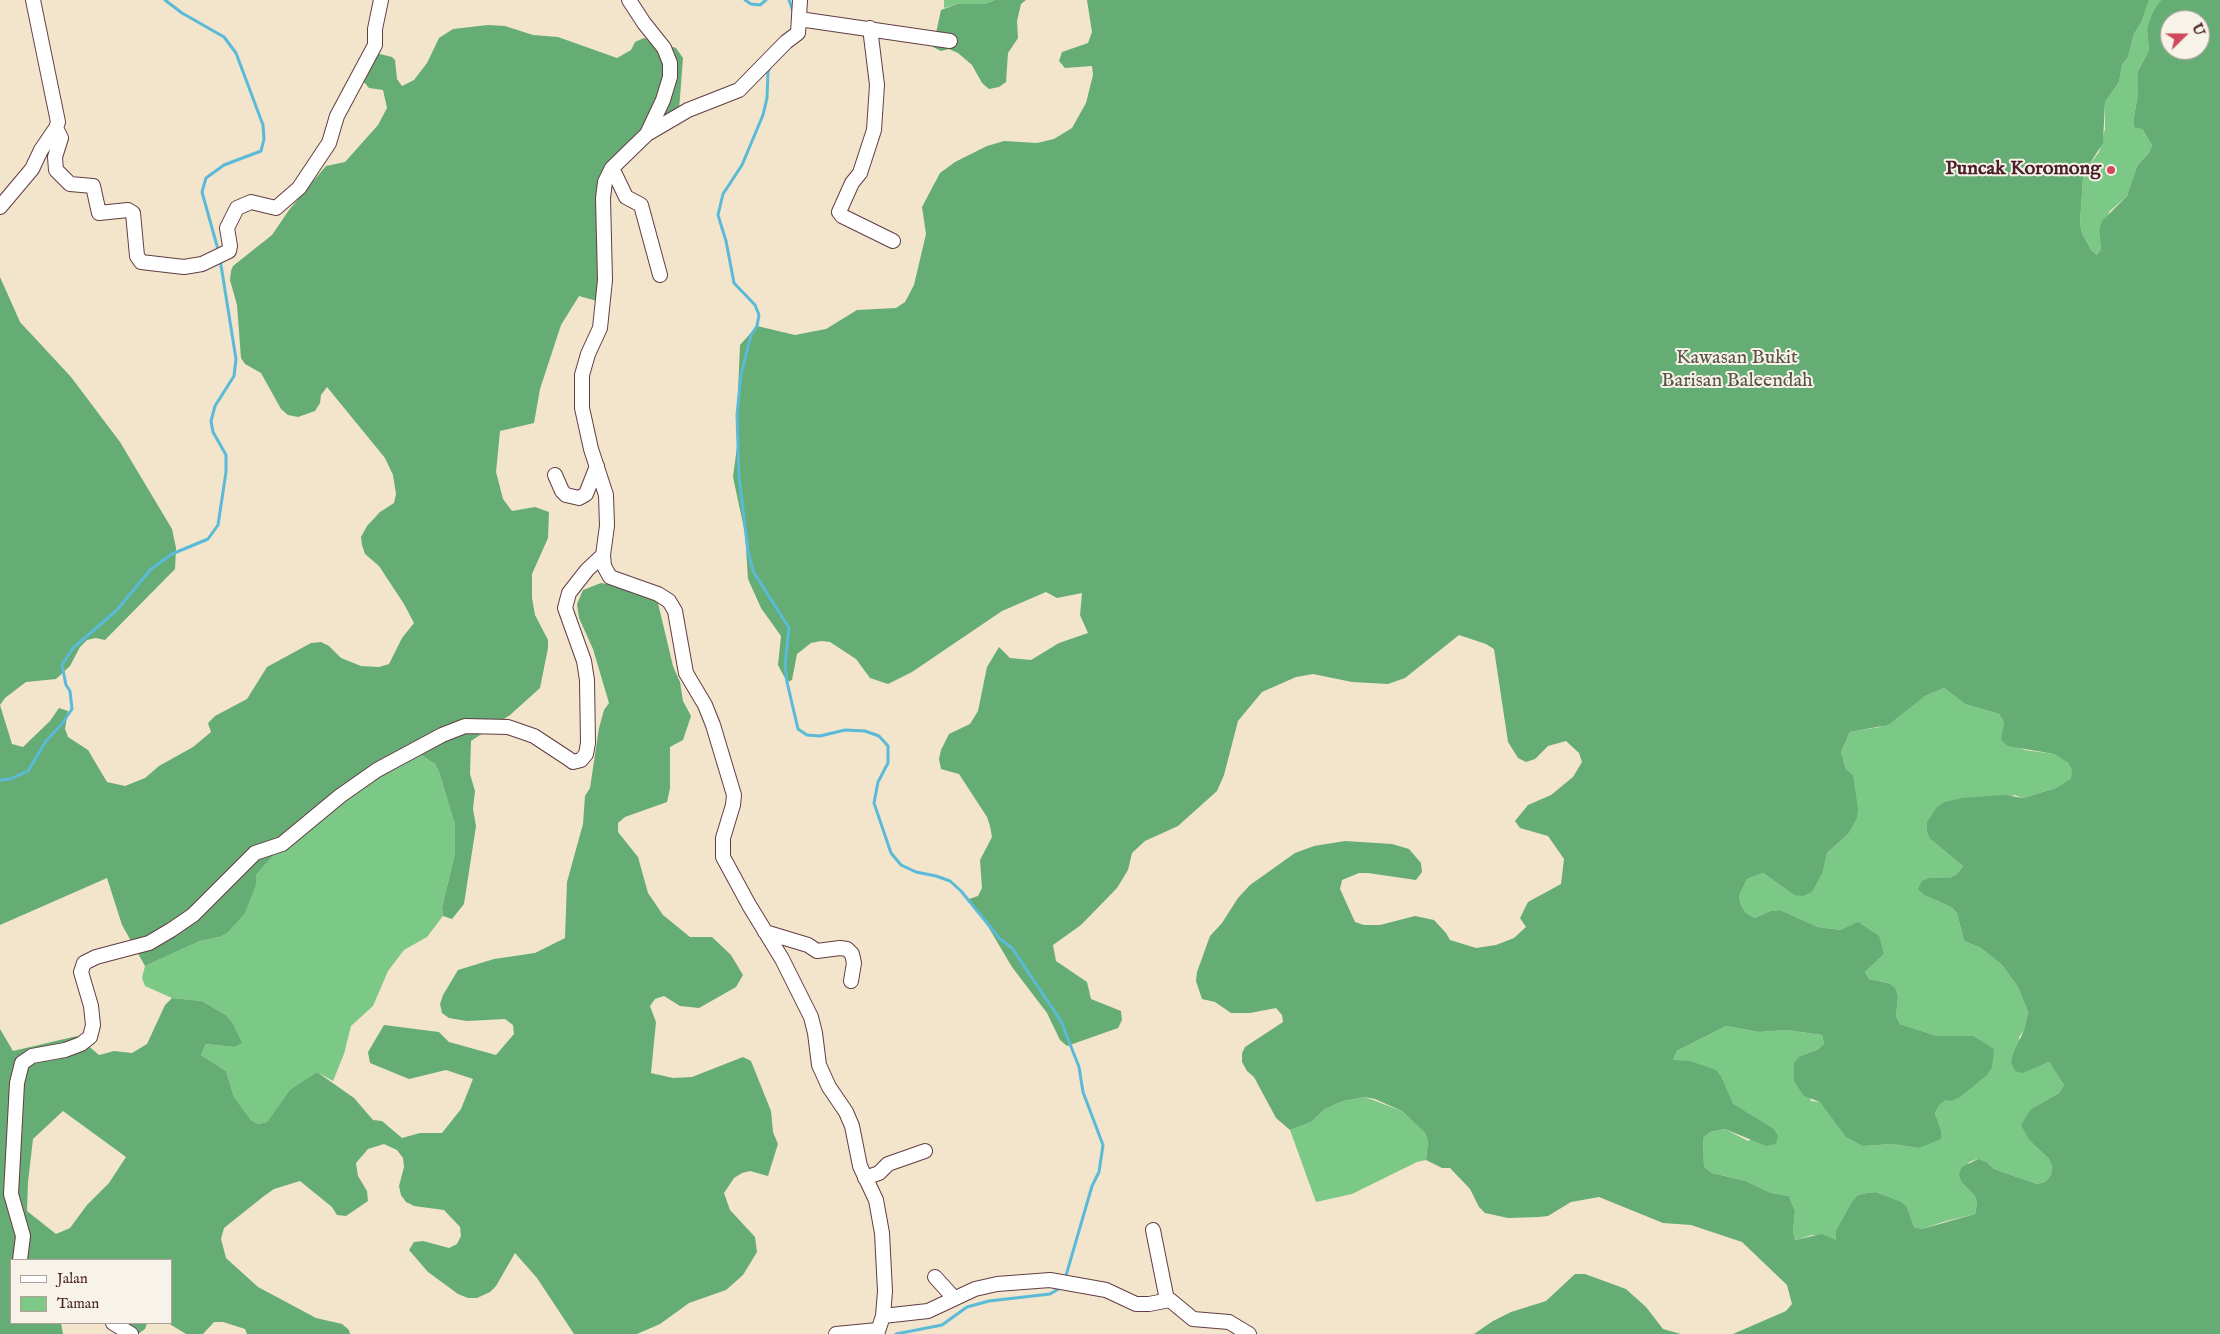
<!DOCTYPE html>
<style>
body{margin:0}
#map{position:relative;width:2220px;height:1334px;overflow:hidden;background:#f2e5cc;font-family:"IM FELL English",serif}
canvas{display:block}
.legend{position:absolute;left:10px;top:1259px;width:162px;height:65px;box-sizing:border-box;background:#f7f3e8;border:1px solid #b29e9c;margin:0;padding:6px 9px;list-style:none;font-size:15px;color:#4a1f2b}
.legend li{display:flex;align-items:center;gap:10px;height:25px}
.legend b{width:25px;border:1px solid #b29e9c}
.north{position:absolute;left:2160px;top:10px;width:50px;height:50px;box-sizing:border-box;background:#f7f3e8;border:1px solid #b29e9c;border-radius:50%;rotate:68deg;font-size:14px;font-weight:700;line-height:20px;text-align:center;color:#4a1f2b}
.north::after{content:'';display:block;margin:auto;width:18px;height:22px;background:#d1495b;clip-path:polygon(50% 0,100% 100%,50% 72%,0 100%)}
</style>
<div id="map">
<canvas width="2220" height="1334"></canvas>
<ul class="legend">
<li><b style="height:6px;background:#fff"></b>Jalan</li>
<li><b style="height:14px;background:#7cc987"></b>Taman</li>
</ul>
<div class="north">U</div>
</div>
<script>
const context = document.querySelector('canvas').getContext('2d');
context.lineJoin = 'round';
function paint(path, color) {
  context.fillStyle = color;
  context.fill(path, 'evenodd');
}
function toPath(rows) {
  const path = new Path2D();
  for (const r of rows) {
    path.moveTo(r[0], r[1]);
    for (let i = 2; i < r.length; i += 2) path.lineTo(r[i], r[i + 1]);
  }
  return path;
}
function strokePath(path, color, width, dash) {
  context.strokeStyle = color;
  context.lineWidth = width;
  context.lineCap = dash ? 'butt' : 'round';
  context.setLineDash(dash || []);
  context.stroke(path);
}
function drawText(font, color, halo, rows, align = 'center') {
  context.font = font + ' "IM FELL English",serif';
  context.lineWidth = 4;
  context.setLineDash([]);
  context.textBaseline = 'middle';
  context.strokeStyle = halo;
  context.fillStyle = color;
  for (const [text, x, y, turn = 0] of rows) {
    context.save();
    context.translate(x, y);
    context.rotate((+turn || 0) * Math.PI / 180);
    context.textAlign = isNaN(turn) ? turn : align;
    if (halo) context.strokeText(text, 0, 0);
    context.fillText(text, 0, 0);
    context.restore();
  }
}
paint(toPath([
 [944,0,995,0,985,4,957,4,944,8],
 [2149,0,2161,0,2147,29,2149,50,2138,71,2138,94,2134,117,2152,145,2149,153,2137,166,2127,196,2110,211,2099,231,2101,249,2097,255,2091,250,2082,233,2080,223,2083,178,2087,168,2099,152,2105,129,2105,102,2119,82,2122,65,2128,57,2134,34,2142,21],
 [1944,688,1965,704,1999,714,2004,722,2002,740,2025,750,2054,754,2068,763,2072,770,2072,779,2056,788,2023,798,2014,795,1930,839,1963,866,1957,874,1949,878,1930,878,1924,895,1951,907,1957,913,1964,941,1981,948,2002,965,2018,987,2028,1012,2024,1030,2019,1037,2024,1072,2049,1062,2064,1085,2059,1093,2031,1109,2030,1141,2049,1159,2052,1167,2051,1175,2045,1182,2037,1184,1994,1169,1987,1162,1977,1159,1969,1162,1962,1183,1975,1196,1977,1204,1975,1214,1943,1222,1922,1229,1914,1227,1907,1207,1877,1192,1867,1193,1858,1195,1836,1240,1812,1235,1795,1240,1793,1231,1795,1211,1789,1196,1771,1193,1746,1181,1712,1173,1704,1167,1703,1138,1710,1132,1725,1129,1748,1141,1773,1128,1732,1104,1722,1078,1673,1060,1677,1051,1726,1026,1759,1032,1786,1030,1822,1035,1824,1044,1817,1050,1800,1056,1811,1101,1820,1102,1863,1146,1892,1144,1919,1148,1941,1130,1935,1113,1939,1104,1946,1100,1973,1036,1937,1036,1900,1024,1896,1016,1898,997,1888,983,1869,979,1865,972,1884,954,1841,930,1818,927,1780,910,1770,911,1755,918,1746,913,1741,905,1739,896,1747,879,1763,873,1794,895,1823,871,1827,853,1848,834,1853,775,1846,769,1841,752,1850,732,1880,727,1925,696],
 [421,755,435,764,439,772,455,825,455,853,442,908,443,916,427,937,404,950,388,971,373,1006,351,1026,344,1054,333,1081,317,1072,290,1091,267,1122,258,1124,251,1120,234,1097,226,1071,201,1055,206,1044,234,1047,232,1022,226,1015,202,1001,172,998,145,986,142,978,145,966,200,941,219,937,256,884,256,875,282,846,351,795],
 [1365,1097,1402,1111,1425,1133,1428,1141,1426,1160,1417,1162,1352,1194,1316,1202,1290,1130,1311,1122,1325,1109,1343,1101]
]), '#7cc987');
paint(toPath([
 [995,0,1026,0,1021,4,1017,21,1018,38,1008,53,1006,82,999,87,989,89,982,83,972,65,958,53,949,49,941,51,933,47,941,10,957,4,985,4],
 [1087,0,2149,0,2142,21,2134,34,2128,57,2122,65,2119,82,2105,102,2103,143,2087,168,2083,178,2080,223,2082,233,2091,250,2097,255,2101,249,2099,231,2102,221,2127,196,2137,166,2149,153,2152,145,2142,129,2134,127,2134,117,2138,94,2138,71,2149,50,2147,29,2153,12,2161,0,2220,0,2220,1334,1733,1334,1786,1311,1792,1304,1787,1285,1742,1242,1691,1225,1663,1223,1599,1197,1571,1202,1548,1216,1539,1217,1508,1218,1485,1213,1479,1207,1470,1189,1450,1168,1442,1168,1426,1160,1428,1141,1425,1133,1402,1111,1375,1099,1365,1097,1343,1101,1325,1109,1311,1122,1290,1130,1276,1118,1254,1077,1247,1071,1242,1062,1242,1053,1245,1047,1283,1022,1282,1015,1276,1008,1250,1013,1231,1013,1215,1002,1202,999,1196,981,1197,972,1210,936,1222,923,1238,898,1250,885,1295,853,1314,846,1345,841,1392,844,1409,849,1421,863,1422,872,1416,880,1368,873,1359,873,1342,880,1340,889,1355,922,1364,925,1380,925,1415,916,1434,920,1446,933,1450,940,1476,948,1496,945,1514,938,1526,927,1520,918,1528,902,1561,884,1564,859,1548,836,1520,828,1515,821,1528,805,1551,795,1573,777,1582,762,1579,753,1566,741,1548,746,1535,759,1526,762,1518,758,1508,742,1494,649,1486,644,1459,635,1405,678,1388,684,1352,682,1313,674,1296,677,1262,692,1238,721,1224,775,1217,791,1178,826,1145,841,1132,853,1128,870,1117,888,1081,925,1053,945,1056,961,1087,982,1091,999,1121,1011,1122,1020,1118,1028,1067,1046,1060,1040,1047,1013,1012,967,983,918,971,905,969,899,978,896,982,888,980,860,992,837,990,826,987,817,959,774,941,769,939,759,941,750,949,734,970,724,978,711,987,667,999,647,1010,658,1031,660,1059,643,1088,633,1080,615,1082,593,1057,598,1046,592,1002,611,912,672,888,684,870,678,856,659,830,642,821,641,811,643,797,654,792,680,787,682,778,665,781,636,761,608,748,579,745,533,733,477,738,439,737,415,740,345,757,326,795,335,826,329,857,310,896,308,905,302,914,285,926,234,922,207,940,173,955,162,987,146,1004,141,1037,143,1054,139,1072,128,1086,103,1093,75,1092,66,1065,68,1059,61,1062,52,1088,43,1092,32],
 [2170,20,2200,20,2200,50,2170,50],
 [1944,688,1965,704,1999,714,2004,722,2001,740,2008,746,2054,754,2068,763,2072,770,2071,779,2056,788,2023,798,2005,795,1962,798,1945,802,1937,807,1927,822,1927,831,1930,839,1963,866,1957,874,1949,878,1930,878,1922,881,1918,889,1924,895,1951,907,1957,913,1964,941,1981,948,2002,965,2018,987,2028,1012,2024,1030,2013,1054,2011,1062,2015,1071,2023,1073,2049,1062,2064,1085,2059,1093,2031,1109,2021,1125,2030,1141,2049,1159,2052,1167,2051,1175,2045,1182,2037,1184,1994,1169,1987,1162,1978,1159,1962,1167,1959,1175,1962,1183,1975,1196,1977,1204,1975,1214,1922,1229,1914,1227,1907,1207,1901,1202,1876,1192,1867,1193,1858,1195,1852,1202,1836,1231,1836,1240,1822,1234,1795,1240,1793,1231,1795,1211,1789,1196,1771,1193,1746,1181,1712,1173,1704,1167,1703,1138,1710,1132,1725,1129,1766,1146,1776,1144,1778,1136,1773,1128,1733,1104,1722,1078,1716,1070,1690,1061,1673,1060,1677,1051,1726,1026,1759,1032,1786,1030,1822,1035,1824,1044,1817,1050,1800,1056,1794,1063,1794,1081,1804,1096,1820,1102,1846,1137,1863,1146,1892,1144,1919,1148,1941,1139,1941,1130,1935,1113,1939,1105,1946,1100,1951,1101,1960,1097,1987,1075,1992,1067,1994,1049,1973,1036,1937,1036,1900,1024,1896,1016,1898,997,1895,988,1888,983,1869,979,1865,972,1884,954,1879,936,1858,922,1841,930,1818,927,1780,910,1770,911,1755,918,1746,913,1741,905,1739,896,1747,879,1763,873,1794,895,1803,896,1812,892,1823,871,1827,853,1848,834,1857,818,1858,809,1853,775,1846,769,1841,752,1850,732,1888,725,1925,696],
 [488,25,505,26,533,35,558,37,617,58,631,50,635,42,644,38,676,48,683,58,679,110,598,191,599,288,597,301,579,296,561,325,540,389,534,423,500,431,496,472,503,499,512,511,535,507,549,512,548,538,532,574,532,598,535,615,548,640,548,648,540,688,510,715,471,741,470,774,475,791,473,809,476,826,464,904,452,919,443,916,442,908,455,853,455,825,439,772,435,764,421,755,351,795,282,846,256,875,256,884,245,913,227,933,219,937,200,941,145,966,122,925,107,878,0,925,0,277,20,322,71,377,120,442,172,529,176,548,175,569,105,640,96,638,87,640,80,647,70,666,56,679,26,682,5,698,0,705,12,744,23,747,50,721,59,708,68,711,65,729,68,737,88,750,107,782,125,786,145,778,159,766,193,747,211,732,208,723,215,716,247,699,267,667,311,643,321,642,329,646,341,658,361,666,379,667,389,664,402,638,414,623,404,604,379,566,365,554,362,545,361,537,367,526,380,512,394,503,396,494,393,475,385,458,327,387,321,395,320,403,315,411,298,417,288,415,281,409,261,373,245,364,241,358,237,305,230,280,231,271,233,266,272,235,289,210,326,166,345,162,378,125,387,108,383,90,369,88,363,81,369,55,380,54,392,57,395,60,397,79,402,86,414,80,427,63,439,38,453,29],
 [601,583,619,586,657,599,673,666,680,682,683,701,691,716,683,740,670,747,670,788,667,802,625,817,618,823,618,832,638,857,648,893,663,915,690,937,712,937,731,955,743,975,736,987,699,1008,680,1006,664,996,655,999,650,1006,656,1022,651,1073,673,1078,692,1077,743,1057,751,1061,771,1111,773,1132,778,1144,768,1176,750,1171,742,1173,734,1178,724,1193,730,1210,755,1237,757,1252,743,1275,726,1290,689,1303,660,1324,637,1334,574,1334,537,1278,515,1253,496,1286,490,1292,477,1298,468,1298,458,1294,428,1272,409,1250,414,1242,423,1241,449,1248,457,1244,461,1236,460,1227,444,1210,414,1206,406,1202,401,1195,399,1186,404,1167,403,1158,397,1150,384,1144,368,1149,356,1163,358,1176,367,1191,368,1201,346,1216,337,1215,332,1207,300,1181,274,1189,264,1196,224,1228,221,1239,226,1258,258,1287,316,1318,342,1324,349,1330,350,1334,247,1334,245,1329,223,1322,214,1322,203,1334,186,1334,168,1323,171,1323,171,1260,11,1260,11,1323,61,1323,63,1334,0,1334,0,1029,13,1051,77,1036,99,1055,114,1051,132,1053,147,1044,165,1005,172,998,202,1001,226,1015,232,1022,242,1043,234,1047,206,1044,201,1055,226,1071,234,1097,251,1120,258,1124,267,1122,290,1090,317,1072,354,1098,373,1120,382,1121,402,1138,420,1133,442,1133,461,1109,473,1079,446,1070,409,1079,370,1063,368,1052,384,1025,439,1032,449,1042,496,1055,514,1034,513,1025,505,1019,467,1021,449,1018,442,1013,440,1004,443,995,458,970,494,959,535,953,565,938,567,882,583,824,585,796,590,788,599,728,604,710,609,703,593,649,579,618,577,604,583,590],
 [63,1111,126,1157,109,1183,87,1205,70,1228,56,1234,27,1211,28,1182,33,1139],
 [1575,1274,1585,1274,1626,1289,1646,1307,1663,1329,1681,1334,1474,1334,1493,1321,1511,1312,1546,1301],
 [115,1323,147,1323,145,1329,138,1334]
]), '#65ad74');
strokePath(toPath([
 [165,0,182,13,224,37,236,53,263,125,264,139,261,151,224,165,206,178,202,192,219,253],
 [745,0,751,4,760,5,766,0],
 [789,0,793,11],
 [771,65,768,72,767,98,763,115,742,165,723,194,718,215,726,241,734,283,755,305,759,315,757,326,751,335,741,375,737,415,739,477,748,551,753,571,789,628,785,665,787,682,798,729,807,735,820,736,845,730,865,731,879,736,888,746,888,763,878,782,874,803,891,853,901,865,916,872,936,876,950,881,961,891,1000,939,1012,948,1061,1021,1079,1067,1083,1092,1103,1145,1099,1172,1092,1186,1065,1279],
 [0,780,10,779,28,771,46,741,61,725,72,709,70,691,66,685,62,665,73,648,116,611,151,569,172,554,208,539,218,525,226,472,226,455,213,432,211,421,215,406,234,376,236,359,220,259],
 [896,1334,942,1325,967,1307,989,1301,1050,1294,1062,1287]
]), '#5abad8', 3);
const minor = toPath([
 [629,0,644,23,664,48,670,63,670,77,663,100,647,134],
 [800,0,798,33,786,42,739,90,688,110,647,134,612,168,605,182,603,198,605,280,600,328,588,354,582,375,582,408,591,449,606,495,607,526,603,555,604,566,610,577,658,594,669,601,675,611,686,673,705,705,713,725,734,795,733,805,723,838,723,857,749,905,782,959,811,1017,815,1033,819,1065,829,1087,846,1112,852,1126,860,1166,876,1200,882,1233,885,1291,883,1316],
 [799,19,950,41],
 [870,28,877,85,874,130,860,173,852,183,839,212,842,216,893,241],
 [56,128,61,138,55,157,56,170,70,184,93,186,99,213,128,210,133,213,137,256,141,262,184,267,202,264,229,251,230,246,227,228,237,208,251,202,276,208,299,188,329,143,337,116,375,45,375,29,381,0],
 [612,168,626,197,641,205,660,275],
 [0,207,32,169,41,150,56,128,58,122,33,0],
 [555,475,562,491,566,495,579,498,586,494,597,466],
 [765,932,808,945,817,951,840,948,847,949,852,954,854,963,851,981],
 [865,1178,879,1173,888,1164,925,1151],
 [1153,1230,1167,1300],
 [20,1260,23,1236,11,1194,17,1083,22,1063,32,1056,65,1050,81,1044,90,1037,93,1025,91,1006,81,972,84,963,96,957,149,943,171,930,193,915,255,853,282,844,340,796,377,770,442,735,465,726,508,727,534,736,569,759,573,762,581,760,586,754,588,743,587,680,584,661,565,608,569,593,587,570,603,555],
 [935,1277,954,1298],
 [113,1323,131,1334],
 [836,1334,878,1330],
 [877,1334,883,1316,928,1311,975,1289,997,1284,1050,1280,1106,1290,1136,1304,1149,1304,1170,1300,1193,1319,1229,1322,1249,1334]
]);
strokePath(minor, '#633d43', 16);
strokePath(minor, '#fff', 14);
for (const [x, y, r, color] of [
 [2111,170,5,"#d1495b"]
]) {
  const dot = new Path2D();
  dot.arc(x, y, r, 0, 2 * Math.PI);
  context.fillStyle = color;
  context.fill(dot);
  strokePath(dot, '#f7f3e8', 2);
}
drawText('bold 20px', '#4a1f2b', '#f7f3e8', [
 ["Puncak Koromong",2101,170]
], 'right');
drawText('20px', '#595247', '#f7f3e8', [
 ["Kawasan Bukit",1737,359],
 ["Barisan Baleendah",1737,382]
]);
</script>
